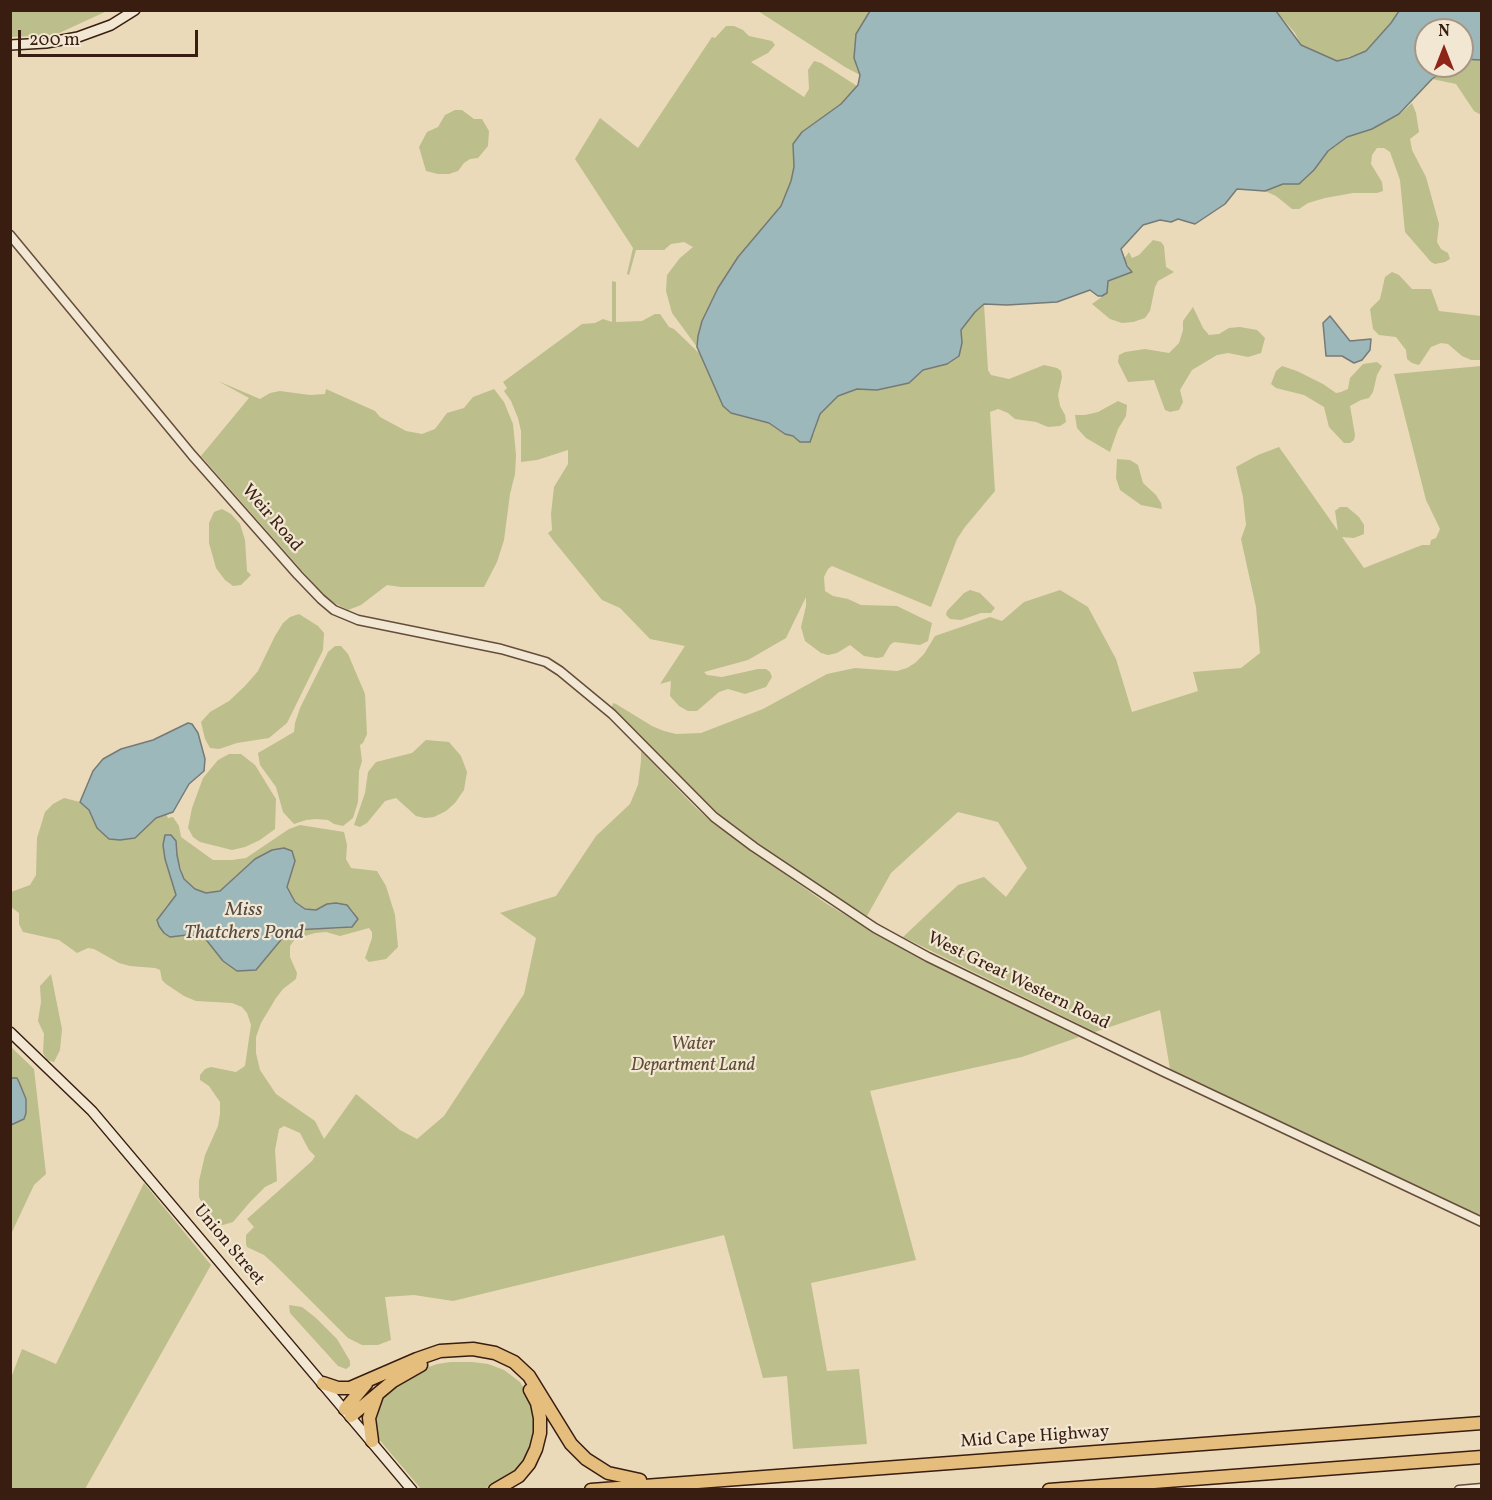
<!DOCTYPE html>
<style>
body{margin:0}
#map{position:relative;width:1492px;height:1500px;overflow:hidden;background:#eadab9;font-family:Vollkorn,serif}
canvas{display:block}
.frame{position:absolute;inset:0;border:12px solid #391d11;pointer-events:none}
.north{position:absolute;left:1414px;top:18px;width:60px;height:60px;box-sizing:border-box;background:#f1e7d2;border:2px solid #a79685;border-radius:50%;rotate:0deg;font-size:16px;font-weight:700;line-height:24px;text-align:center;color:#391d11}
.north::after{content:'';display:block;margin:auto;width:21px;height:27px;background:#8f2418;clip-path:polygon(50% 0,100% 100%,50% 72%,0 100%)}
.scale{position:absolute;left:18px;top:30px;width:180px;height:27px;box-sizing:border-box;border:3px solid #391d11;border-top:0;padding-left:8px;font-size:18px;line-height:21px;white-space:nowrap;color:#391d11;-webkit-text-stroke:4px #f1e7d2;paint-order:stroke}
</style>
<div id="map">
<canvas width="1492" height="1500"></canvas>
<div class="frame"></div>
<div class="north">N</div>
<div class="scale">200 m</div>
</div>
<script>
const context = document.querySelector('canvas').getContext('2d');
context.lineJoin = 'round';
function paint(path, color) {
  context.fillStyle = color;
  context.fill(path, 'evenodd');
}
function toPath(rows) {
  const path = new Path2D();
  for (const r of rows) {
    path.moveTo(r[0], r[1]);
    for (let i = 2; i < r.length; i += 2) path.lineTo(r[i], r[i + 1]);
  }
  return path;
}
function strokePath(path, color, width, dash) {
  context.strokeStyle = color;
  context.lineWidth = width;
  context.lineCap = dash ? 'butt' : 'round';
  context.setLineDash(dash || []);
  context.stroke(path);
}
function drawText(font, color, halo, rows, align = 'center') {
  context.font = font + ' Vollkorn,serif';
  context.lineWidth = 4.5;
  context.setLineDash([]);
  context.textBaseline = 'middle';
  context.strokeStyle = halo;
  context.fillStyle = color;
  for (const [text, x, y, turn = 0] of rows) {
    context.save();
    context.translate(x, y);
    context.rotate((+turn || 0) * Math.PI / 180);
    context.textAlign = isNaN(turn) ? turn : align;
    if (halo) context.strokeText(text, 0, 0);
    context.fillText(text, 0, 0);
    context.restore();
  }
}
paint(toPath([
 [11,10,107,10,107,11,55,35,11,37],
 [758,11,870,11,856,34,856,66,860,75,845,67],
 [1276,11,1399,11,1391,23,1366,51,1336,61,1301,45,1295,33],
 [726,26,734,26,743,30,749,36,772,41,775,45,768,53,751,62,804,97,809,89,808,70,814,61,821,63,857,86,841,104,802,132,793,144,794,167,791,181,781,206,738,257,718,288,702,321,697,347,672,313,666,291,667,275,680,258,693,247,684,242,671,244,664,250,636,250,629,275,627,274,633,248,575,159,600,118,638,148,712,37,715,38],
 [1464,58,1481,60,1481,115,1474,111,1456,84,1432,79,1451,66,1462,66,1462,59],
 [1412,103,1416,113,1419,132,1410,139,1412,150,1426,177,1439,224,1437,242,1441,249,1448,253,1450,259,1445,262,1435,264,1431,262,1405,232,1400,180,1390,152,1384,148,1377,148,1372,155,1371,164,1382,182,1383,191,1377,193,1353,193,1325,198,1308,203,1299,209,1292,209,1276,196,1265,191,1283,184,1299,184,1314,170,1328,151,1347,136,1372,129,1399,115],
 [455,110,462,110,474,119,482,119,489,131,488,146,478,158,470,159,464,163,458,171,449,174,438,174,426,171,419,147,427,132,438,127,445,115],
 [1153,240,1161,242,1164,246,1166,267,1174,272,1158,281,1155,287,1150,311,1145,318,1133,322,1122,323,1110,319,1092,304,1107,293,1108,281,1132,272,1124,259,1129,252,1132,258,1139,255],
 [1392,272,1399,275,1412,289,1431,289,1439,311,1481,316,1481,360,1471,360,1462,356,1448,344,1441,343,1431,347,1419,365,1412,363,1407,359,1406,350,1396,337,1379,335,1373,329,1370,309,1380,299,1385,277],
 [612,281,616,282,616,322,642,321,655,314,660,314,669,327,674,329,701,355,723,406,731,413,769,423,785,434,793,436,800,442,814,434,820,414,838,396,857,389,877,390,909,383,923,370,934,367,975,312,984,304,988,370,991,375,1009,379,1044,365,1057,368,1061,371,1062,377,1058,395,1060,406,1065,415,1066,422,1060,426,1048,427,1036,422,1015,419,1008,413,998,409,990,412,995,491,965,527,957,539,931,607,832,566,828,569,824,577,825,591,833,596,848,599,861,605,897,606,932,623,928,641,920,645,894,642,890,645,883,657,877,658,864,656,850,645,837,653,828,655,821,653,805,641,801,627,806,606,806,597,786,638,748,660,704,672,707,675,722,677,758,669,766,669,770,672,772,677,766,687,745,694,728,689,719,692,697,711,688,711,679,706,670,696,671,681,660,684,685,646,650,639,620,608,602,600,553,540,548,533,552,530,551,514,554,487,568,464,568,450,537,460,521,462,521,431,518,418,511,401,504,391,507,388,503,382,582,324,595,323,603,319,612,322],
 [1193,307,1203,328,1209,335,1219,334,1229,328,1240,327,1257,330,1265,338,1261,353,1248,357,1228,353,1217,355,1192,370,1180,390,1183,402,1179,410,1170,412,1165,410,1154,380,1128,382,1118,362,1119,355,1125,352,1145,349,1169,353,1179,343,1183,330,1183,321],
 [1377,362,1382,366,1377,375,1373,392,1369,398,1361,400,1350,406,1355,435,1354,440,1350,443,1344,443,1329,427,1324,407,1304,395,1276,388,1271,384,1276,371,1282,366,1297,371,1323,384,1336,393,1341,392,1348,389,1350,378,1363,364],
 [1481,366,1481,1216,1170,1069,1160,1010,1095,1032,903,937,958,885,984,877,1006,897,1027,868,998,822,958,812,891,873,867,916,786,864,715,811,612,707,613,703,616,704,652,726,664,731,676,734,701,733,763,709,827,674,855,668,897,671,907,668,915,663,924,654,935,636,990,617,1002,621,1024,602,1060,590,1088,607,1116,659,1132,712,1198,691,1193,672,1241,668,1260,653,1256,607,1241,539,1246,525,1243,497,1236,467,1258,455,1279,447,1338,531,1335,511,1340,507,1347,507,1359,517,1364,525,1364,534,1354,538,1342,537,1364,568,1422,545,1430,545,1431,540,1436,538,1440,529,1426,500,1394,374],
 [218,381,260,399,270,393,280,391,310,395,325,394,326,389,375,411,380,417,406,431,422,434,435,429,447,413,464,408,473,397,494,389,504,402,513,424,516,455,515,474,510,494,504,540,497,562,484,587,401,587,387,585,361,605,348,610,327,599,201,456,249,398],
 [1118,401,1127,405,1126,416,1118,429,1110,452,1086,438,1077,428,1075,415,1085,415,1098,412],
 [1117,459,1130,460,1138,465,1143,483,1156,495,1161,503,1162,509,1141,505,1120,490,1116,478],
 [222,509,231,514,240,524,245,540,247,571,251,575,241,585,233,586,225,580,216,568,209,543,209,523,214,512],
 [970,590,980,593,995,608,991,613,981,613,961,620,950,619,946,615,947,611,964,593],
 [299,614,318,626,324,633,323,650,287,723,269,738,237,743,219,749,210,748,205,739,201,722,210,712,229,701,245,686,258,671,275,636,283,623,290,617],
 [335,646,341,646,348,654,365,694,367,734,363,743,360,745,362,761,359,771,358,802,353,818,343,826,334,824,328,820,316,819,306,820,294,824,283,812,276,787,260,765,258,753,294,732,295,723,300,708,328,652],
 [426,740,449,742,461,756,467,772,464,790,455,803,446,811,434,817,425,818,416,816,396,798,385,801,367,823,360,827,354,825,365,793,368,772,376,762,412,753],
 [641,751,695,807,714,824,827,904,899,947,1079,1037,1022,1057,870,1091,916,1260,811,1283,827,1371,859,1369,867,1444,793,1449,787,1376,763,1378,724,1235,453,1301,414,1295,385,1297,391,1340,378,1345,362,1345,348,1338,275,1265,264,1255,247,1247,246,1244,246,1235,254,1227,247,1219,312,1161,315,1156,309,1150,300,1133,284,1126,279,1129,275,1150,277,1181,265,1187,251,1201,233,1222,223,1225,217,1223,204,1207,199,1197,199,1181,205,1155,218,1126,220,1114,220,1102,209,1086,200,1080,200,1075,205,1069,211,1067,236,1072,245,1066,251,1025,247,1013,242,1007,232,1003,196,1001,184,996,166,984,162,980,160,970,155,968,130,966,119,963,94,949,88,948,77,953,59,940,23,932,19,924,19,913,11,907,11,892,30,885,36,875,37,838,45,812,53,804,64,798,80,802,89,810,97,828,109,839,120,840,135,838,156,818,166,814,168,818,173,817,179,826,181,837,213,860,232,860,246,858,289,829,300,825,344,832,347,845,346,859,351,868,377,871,386,886,395,915,398,947,386,959,369,962,365,958,372,938,372,932,369,928,340,936,326,932,315,933,295,939,290,946,290,957,297,973,296,979,283,989,276,998,261,1023,256,1037,256,1053,260,1070,276,1094,315,1121,324,1139,356,1094,400,1130,417,1139,444,1116,524,994,536,938,500,913,556,896,596,836,630,804,638,785,641,761],
 [176,841,177,855,184,879,195,889,206,893,220,891,255,859,295,861,287,887,295,902,305,909,317,910,327,904,336,903,347,905,354,912,348,928,294,930,285,935,256,970,204,937,187,935,170,937,164,933,164,909,176,895,165,859],
 [229,754,241,754,255,765,276,799,275,829,260,840,245,847,232,850,200,842,193,837,188,828,192,808,203,778,218,760],
 [51,974,62,1029,60,1050,54,1062,47,1060,43,1053,44,1034,38,1021,41,1002,40,986],
 [11,1047,34,1069,46,1174,34,1185,11,1234],
 [144,1183,211,1265,85,1489,11,1489,11,1378,22,1349,56,1364],
 [289,1305,302,1307,316,1318,337,1339,350,1361,350,1366,346,1369,338,1366,290,1313],
 [451,1362,472,1362,488,1364,504,1370,520,1382,531,1399,537,1417,531,1453,518,1470,503,1482,486,1488,421,1489,377,1437,373,1418,378,1403,403,1380,418,1371,437,1364]
]), '#bcbe8b');
const water = toPath([
 [870,11,1276,11,1301,45,1337,61,1349,58,1366,51,1391,23,1399,11,1481,11,1481,60,1462,59,1462,30,1426,30,1426,66,1451,66,1432,79,1399,114,1372,129,1347,137,1328,151,1314,170,1299,184,1283,184,1265,191,1237,189,1225,204,1195,224,1178,219,1171,222,1160,220,1143,225,1121,249,1127,266,1132,272,1108,281,1107,293,1102,296,1098,296,1090,290,1057,302,1007,305,984,304,975,312,961,330,962,343,959,356,947,364,923,370,909,383,877,390,857,389,838,396,820,414,810,442,800,442,793,436,785,434,769,423,731,413,723,406,697,347,698,336,702,321,718,288,738,257,781,206,791,181,794,167,793,144,802,132,841,104,858,85,860,75,854,58,856,34,870,11],
 [1330,316,1350,341,1371,339,1370,350,1362,360,1354,363,1342,356,1326,356,1323,323,1330,316],
 [188,723,192,724,198,733,205,759,204,771,189,784,173,812,156,818,135,838,120,840,109,839,97,828,89,810,80,802,93,771,103,759,121,749,153,740,188,723],
 [165,835,171,835,176,841,177,855,180,869,184,879,195,889,206,893,220,891,255,859,272,850,284,848,292,851,295,861,287,887,295,902,305,909,316,910,327,904,336,903,347,905,358,919,352,927,294,930,285,935,256,970,237,971,223,961,204,937,187,935,170,937,164,933,159,926,157,920,176,895,165,859,163,845,165,835],
 [11,1078,17,1078,19,1082,26,1099,26,1113,24,1119,11,1125,11,1078]
]);
paint(water, '#9db8bb');
strokePath(water, '#757a77', 1.5);
const tertiary = toPath([
 [10,235,192,455,298,575,321,599,334,610,358,620,501,649,546,662,560,671,612,714,714,817,754,847,875,928,928,957,1162,1071,1482,1222],
 [1459,1490,1482,1488]
]);
const secondary = toPath([
 [10,45,46,43,78,37,111,25,135,10],
 [10,1032,92,1111,412,1490]
]);
const motorway = toPath([
 [323,1383,338,1388,350,1388,417,1359,440,1351,473,1349,495,1353,514,1362,529,1376,571,1444,586,1459,608,1473,640,1480],
 [345,1409,366,1384],
 [351,1416,393,1381,421,1365],
 [372,1441,369,1418,377,1395],
 [495,1490,519,1476,529,1464,536,1449,540,1433,540,1418,537,1403,530,1390],
 [591,1490,1482,1423],
 [1049,1490,1482,1457]
]);
strokePath(tertiary, '#654c3b', 11);
strokePath(secondary, '#391d11', 12);
strokePath(motorway, '#391d11', 15);
strokePath(tertiary, '#f1e7d2', 8);
strokePath(secondary, '#f1e7d2', 9);
strokePath(motorway, '#e5bd7c', 12);
drawText('18px', '#391d11', '#f1e7d2', [
 ["Weir Road",271,519,49],
 ["West Great Western Road",1018,982,26],
 ["Union Street",228,1246,50],
 ["Mid Cape Highway",1035,1438,-4]
]);
drawText('italic 18px', '#604d36', '#f1e7d2', [
 ["Water",693,1046],
 ["Department Land",693,1067]
]);
drawText('italic 20px', '#574c44', '#f1e7d2', [
 ["Miss",244,911],
 ["Thatchers Pond",244,934]
]);
</script>
